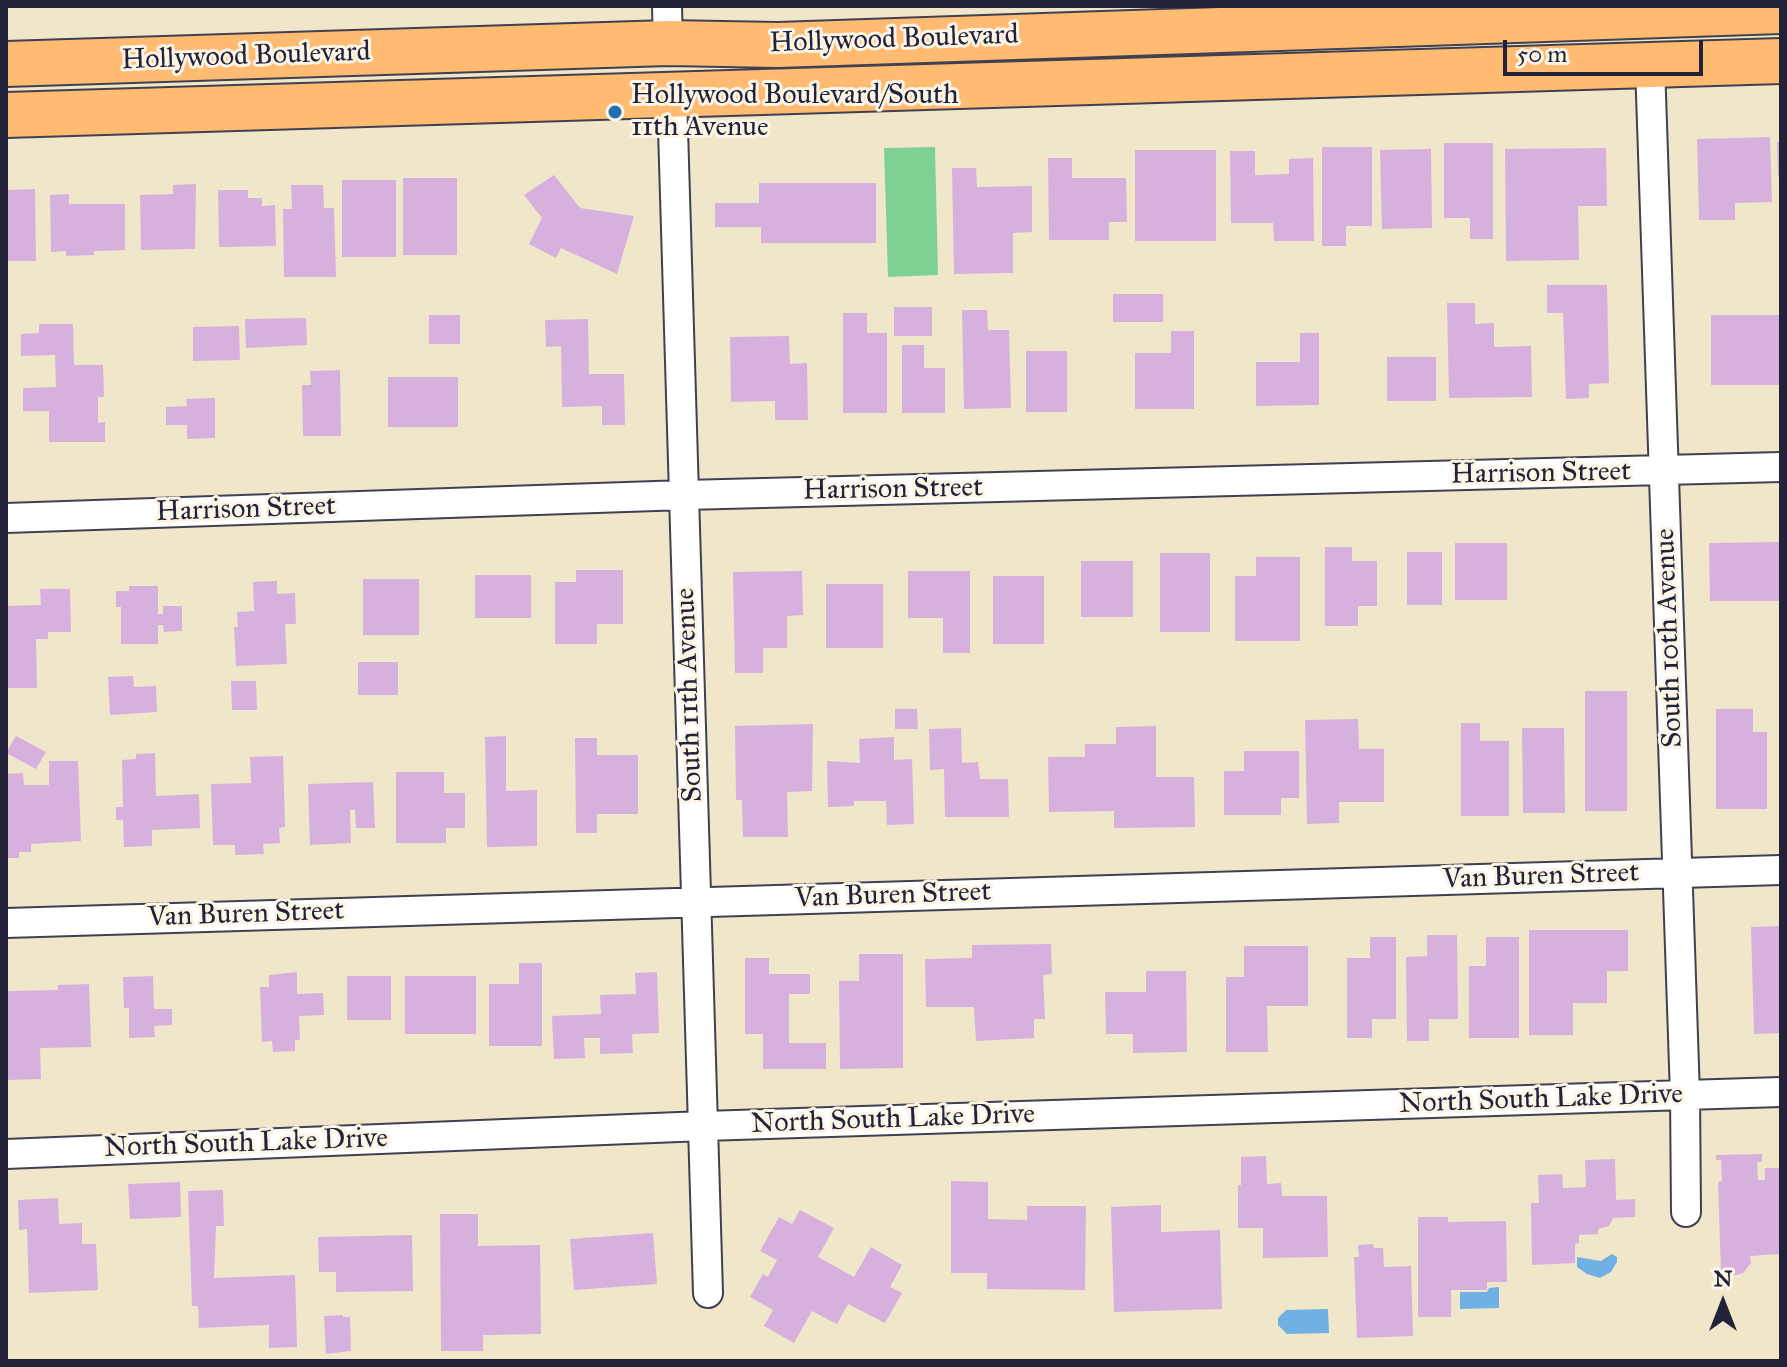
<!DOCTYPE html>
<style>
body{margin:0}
#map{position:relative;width:1787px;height:1367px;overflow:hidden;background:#f0e7ca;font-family:"IM FELL Great Primer",serif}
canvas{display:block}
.frame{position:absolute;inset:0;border:8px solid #22223b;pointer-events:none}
.north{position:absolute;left:1683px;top:1263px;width:80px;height:80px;-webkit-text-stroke:6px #fcf5e5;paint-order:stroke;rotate:0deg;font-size:22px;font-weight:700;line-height:32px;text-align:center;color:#22223b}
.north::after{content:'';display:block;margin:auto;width:28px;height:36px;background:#22223b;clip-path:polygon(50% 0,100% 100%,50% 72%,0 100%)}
.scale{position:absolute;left:1503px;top:40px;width:200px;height:36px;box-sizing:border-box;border:4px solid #22223b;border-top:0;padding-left:10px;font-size:24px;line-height:28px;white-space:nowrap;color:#22223b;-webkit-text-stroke:6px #fcf5e5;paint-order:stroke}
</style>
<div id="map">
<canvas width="1787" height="1367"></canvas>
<div class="frame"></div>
<div class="north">N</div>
<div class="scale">50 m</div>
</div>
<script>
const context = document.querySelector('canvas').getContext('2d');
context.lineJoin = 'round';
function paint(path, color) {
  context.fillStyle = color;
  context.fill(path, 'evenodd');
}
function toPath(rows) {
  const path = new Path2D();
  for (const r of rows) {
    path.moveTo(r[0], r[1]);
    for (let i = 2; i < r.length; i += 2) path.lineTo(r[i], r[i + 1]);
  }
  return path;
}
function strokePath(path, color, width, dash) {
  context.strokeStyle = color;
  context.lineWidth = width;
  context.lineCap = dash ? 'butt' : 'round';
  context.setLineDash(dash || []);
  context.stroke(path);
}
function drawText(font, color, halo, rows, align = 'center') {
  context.font = font + ' "IM FELL Great Primer",serif';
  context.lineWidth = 6;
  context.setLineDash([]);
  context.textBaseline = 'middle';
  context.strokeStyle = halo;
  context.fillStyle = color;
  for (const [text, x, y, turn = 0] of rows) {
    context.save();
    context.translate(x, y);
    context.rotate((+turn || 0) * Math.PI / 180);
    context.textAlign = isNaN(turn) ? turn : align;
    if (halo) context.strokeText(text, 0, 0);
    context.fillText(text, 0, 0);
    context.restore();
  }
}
paint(toPath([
 [935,147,938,275,888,277,884,148]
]), '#7fd193');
paint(toPath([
 [1612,1254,1617,1257,1617,1262,1611,1272,1600,1278,1587,1274,1577,1267,1577,1257,1601,1261],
 [1499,1287,1499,1308,1460,1309,1460,1292,1487,1292,1489,1288],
 [1328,1309,1329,1333,1287,1334,1278,1325,1278,1318,1286,1310]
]), '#71b0e4');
paint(toPath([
 [1770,137,1772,202,1735,203,1735,220,1699,220,1697,139],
 [1777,142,1781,142,1781,177,1778,177],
 [1444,143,1493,143,1493,239,1470,239,1470,218,1444,218],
 [1322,147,1372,147,1372,226,1346,226,1346,246,1322,246],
 [1606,148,1607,206,1578,206,1579,260,1506,261,1505,149],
 [1431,149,1432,228,1382,229,1380,150],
 [1135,150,1216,150,1216,241,1135,241],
 [1230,151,1255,151,1255,175,1289,174,1289,159,1313,158,1314,241,1274,241,1273,223,1231,223],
 [1048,158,1072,158,1072,178,1126,178,1127,222,1109,222,1109,240,1049,240],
 [952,168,976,168,977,187,1032,186,1032,232,1013,233,1013,273,954,274],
 [554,175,580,208,634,216,617,274,561,248,556,258,529,244,542,218,524,195],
 [403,178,457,178,457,255,403,255],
 [342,180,396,180,396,257,342,257],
 [759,183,876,183,876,243,761,243,761,227,715,227,715,203,759,203],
 [196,184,195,249,141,250,140,195,173,194,173,185],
 [291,185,323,185,324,208,334,208,336,277,284,277,283,209,292,209],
 [35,189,36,261,6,261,6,190],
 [218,190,248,190,248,198,262,198,262,206,275,205,276,246,219,247],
 [69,194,69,204,125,204,125,250,94,251,94,255,66,256,66,251,51,252,50,195],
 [1547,285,1607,285,1609,383,1589,384,1589,398,1566,399,1563,313,1547,313],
 [1113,294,1163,294,1163,322,1113,322],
 [1447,303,1475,303,1475,324,1494,323,1494,347,1531,346,1532,397,1449,398],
 [894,307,932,307,932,336,894,336],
 [962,310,987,310,988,330,1009,330,1011,408,964,409],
 [843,313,867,313,867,333,887,333,887,413,843,413],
 [429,315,460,315,460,344,429,344],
 [1711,315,1781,315,1781,385,1711,385],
 [306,318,307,345,246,348,245,319],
 [588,319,589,374,624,374,625,425,602,425,602,406,562,407,561,346,546,347,545,320],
 [39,324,73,324,74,365,103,365,104,397,98,397,98,423,105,422,105,442,49,442,49,411,23,411,23,388,56,387,55,355,21,356,21,334,39,333],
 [239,326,240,360,193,361,193,327],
 [1171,331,1194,331,1194,409,1135,409,1135,353,1171,353],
 [1300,333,1319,333,1319,405,1256,406,1256,362,1300,362],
 [789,336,790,364,807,363,808,420,775,420,775,401,731,402,730,337],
 [902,345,924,345,924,368,945,368,945,413,902,413],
 [1026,351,1067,351,1067,412,1026,412],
 [1387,357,1436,357,1436,401,1387,401],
 [340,370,341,436,303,436,302,385,311,385,310,371],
 [388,377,458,377,458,427,388,427],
 [215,398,215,438,187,439,187,425,166,425,166,407,187,406,186,399],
 [1781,542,1781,601,1710,601,1709,543],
 [1455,543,1507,543,1507,600,1455,600],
 [1325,547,1352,547,1352,561,1377,561,1377,606,1358,606,1358,626,1325,626],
 [1407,552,1442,552,1442,605,1407,605],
 [1160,553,1210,553,1210,632,1160,632],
 [1256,557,1300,557,1300,641,1235,641,1235,576,1256,576],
 [1081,561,1133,561,1133,617,1081,617],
 [576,570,623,570,623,624,597,624,597,644,555,644,555,582,576,582],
 [802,571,803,615,787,616,787,648,763,648,763,673,735,673,733,572],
 [908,571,970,571,970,653,943,653,943,618,908,618],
 [475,575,531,575,531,618,475,618],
 [993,576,1044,576,1044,644,993,644],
 [363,579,419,579,419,635,363,635],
 [277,581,277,594,295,593,296,624,285,624,287,664,236,666,234,627,238,627,237,612,254,611,253,582],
 [826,584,883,584,883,648,826,648],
 [129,586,158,586,158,614,163,614,163,606,182,606,182,631,164,632,163,625,158,625,158,644,121,644,121,607,116,607,116,591,129,591],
 [40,589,70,589,71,632,48,632,48,639,36,639,37,688,6,688,6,606,41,605],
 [358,662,398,662,398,695,358,695],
 [133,676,134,687,156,686,157,712,110,715,108,677],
 [231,681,256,681,257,710,232,710],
 [1585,691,1627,691,1627,811,1585,811],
 [895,709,917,709,918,729,895,729],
 [1716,709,1753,709,1753,732,1767,732,1767,809,1716,809],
 [1358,719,1359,749,1384,749,1384,802,1339,802,1339,823,1307,824,1305,720],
 [1461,723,1480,723,1480,741,1509,741,1509,816,1461,816],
 [813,724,812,791,787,792,788,837,743,837,742,800,736,800,735,726],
 [1156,726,1156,777,1194,777,1195,827,1114,828,1114,811,1049,812,1048,757,1085,757,1085,744,1116,744,1116,727],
 [961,728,962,763,978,762,980,779,1008,779,1009,817,945,817,944,769,930,770,929,729],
 [1522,728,1564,728,1565,813,1523,813],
 [16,736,46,752,36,769,6,753],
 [506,736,506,791,537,790,537,846,487,847,485,737],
 [894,737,894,760,912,759,914,824,887,825,886,801,854,801,854,806,828,807,827,761,860,763,859,739],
 [575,738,597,738,597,755,638,755,638,814,597,814,597,833,576,833],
 [1244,751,1299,751,1299,798,1281,798,1281,815,1224,815,1224,771,1244,771],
 [155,753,156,796,199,794,200,828,152,830,152,846,124,847,123,820,116,820,116,807,123,807,122,760,136,759,136,754],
 [283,756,285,827,279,828,280,843,263,844,264,854,235,855,235,845,213,845,211,784,251,783,250,757],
 [49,761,78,761,81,841,31,844,31,852,19,852,19,858,6,858,6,774,23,773,24,785,49,785],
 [396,772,444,772,444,793,465,793,465,828,446,828,446,843,396,843],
 [373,782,375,828,356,828,355,810,350,810,351,843,310,845,308,784],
 [1781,926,1781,1033,1754,1034,1751,927],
 [1529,930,1628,930,1628,971,1607,971,1607,1003,1573,1003,1573,1035,1529,1035],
 [1427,935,1457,935,1458,1019,1429,1019,1429,1041,1407,1041,1406,957,1427,956],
 [1370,937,1396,937,1396,1019,1372,1019,1372,1038,1347,1038,1347,958,1370,958],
 [1486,937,1519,937,1519,1038,1469,1038,1469,966,1486,966],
 [1051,944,1052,974,1043,975,1045,1019,1034,1019,1034,1038,976,1041,974,1007,926,1007,925,959,972,958,972,945],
 [1244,946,1308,946,1308,1006,1267,1006,1268,1052,1226,1052,1226,977,1244,977],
 [859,954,903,954,903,1068,840,1069,839,981,859,981],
 [745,958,769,958,769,974,810,974,810,994,789,994,789,1043,826,1043,826,1069,763,1069,763,1034,745,1034],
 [519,963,542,963,542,1046,489,1046,489,984,519,984],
 [1146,971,1186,971,1187,1052,1133,1053,1133,1034,1106,1034,1105,992,1146,992],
 [297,972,297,994,323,993,324,1015,299,1016,300,1040,295,1040,295,1051,273,1052,272,1041,262,1042,260,987,269,987,269,975],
 [657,972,659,1033,632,1034,633,1053,600,1054,600,1038,584,1038,585,1058,554,1059,552,1016,601,1014,600,995,636,994,635,973],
 [153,976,154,1009,172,1009,172,1025,154,1026,155,1037,129,1038,129,1008,124,1008,123,977],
 [347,976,391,976,391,1020,347,1020],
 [405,976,476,976,476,1034,405,1034],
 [89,984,91,1047,40,1048,41,1079,7,1080,6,991,58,990,58,985],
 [1762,1154,1762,1162,1757,1162,1758,1180,1765,1180,1765,1168,1781,1168,1781,1254,1750,1256,1751,1263,1743,1273,1736,1275,1721,1272,1718,1182,1722,1181,1721,1160,1716,1160,1716,1155],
 [1266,1156,1267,1184,1281,1183,1282,1196,1327,1196,1328,1257,1263,1258,1263,1228,1238,1228,1238,1185,1241,1185,1241,1157],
 [1615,1159,1616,1200,1635,1199,1635,1217,1613,1218,1609,1226,1598,1229,1598,1234,1579,1235,1579,1243,1575,1244,1575,1263,1532,1265,1531,1203,1539,1203,1538,1175,1562,1174,1563,1188,1586,1187,1585,1160],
 [951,1181,988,1182,988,1219,1027,1220,1027,1206,1086,1206,1085,1290,987,1289,987,1273,951,1273],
 [180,1182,181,1217,130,1219,128,1184],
 [223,1190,224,1226,216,1226,214,1278,295,1275,297,1347,269,1348,269,1325,199,1328,198,1306,192,1306,188,1191],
 [58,1198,59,1224,82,1223,82,1244,96,1244,98,1290,29,1293,27,1229,19,1230,18,1200],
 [1161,1205,1161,1232,1220,1230,1222,1309,1114,1312,1111,1207],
 [800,1210,834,1228,818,1257,854,1277,871,1247,902,1265,890,1287,902,1293,885,1323,848,1304,837,1324,812,1311,794,1343,764,1326,773,1310,750,1297,763,1274,768,1277,777,1260,760,1251,779,1217,792,1224],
 [440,1214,478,1214,478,1246,540,1245,541,1334,483,1335,483,1351,441,1351],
 [1418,1217,1448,1217,1448,1222,1506,1221,1507,1282,1487,1282,1487,1290,1451,1290,1451,1317,1418,1317],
 [653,1233,657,1284,574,1290,570,1239],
 [412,1235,413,1291,336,1292,336,1272,319,1272,318,1237],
 [1373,1244,1374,1248,1383,1248,1384,1267,1411,1266,1413,1336,1357,1338,1354,1257,1359,1257,1358,1245],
 [343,1315,343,1317,350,1317,351,1351,326,1354,324,1316]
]), '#d6b1de');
const street = toPath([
 [667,6,668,43],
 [1650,65,1685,1095,1686,1212],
 [672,96,708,1293],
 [6,518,685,495,1781,467],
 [6,923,1781,870],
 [6,1154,704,1126,1781,1092]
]);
const primary = toPath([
 [6,64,668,43,778,45,1781,11],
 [6,115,1781,61]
]);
strokePath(street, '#414050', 32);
strokePath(primary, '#414050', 48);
strokePath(street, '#fff', 28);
strokePath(primary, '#febb71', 44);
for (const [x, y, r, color] of [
 [615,112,8,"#1f6fb2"]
]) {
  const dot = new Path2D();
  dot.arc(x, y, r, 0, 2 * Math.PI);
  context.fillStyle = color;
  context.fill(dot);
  strokePath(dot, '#fcf5e5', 3);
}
drawText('28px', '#22223b', '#fcf5e5', [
 ["Hollywood Boulevard",894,40,-2],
 ["Hollywood Boulevard",246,57,-2],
 ["Harrison Street",1541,474,-1],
 ["Harrison Street",893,490,-1],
 ["Harrison Street",246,510,-2],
 ["South 10th Avenue",1670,638,-92],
 ["South 11th Avenue",690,695,-92],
 ["Van Buren Street",1541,877,-2],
 ["Van Buren Street",893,896,-2],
 ["Van Buren Street",246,915,-2],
 ["North South Lake Drive",1541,1100,-2],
 ["North South Lake Drive",893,1120,-2],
 ["North South Lake Drive",246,1144,-2]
]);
drawText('28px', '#22223b', '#fcf5e5', [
 ["Hollywood Boulevard/South",631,96],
 ["11th Avenue",631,128]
], 'left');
</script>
